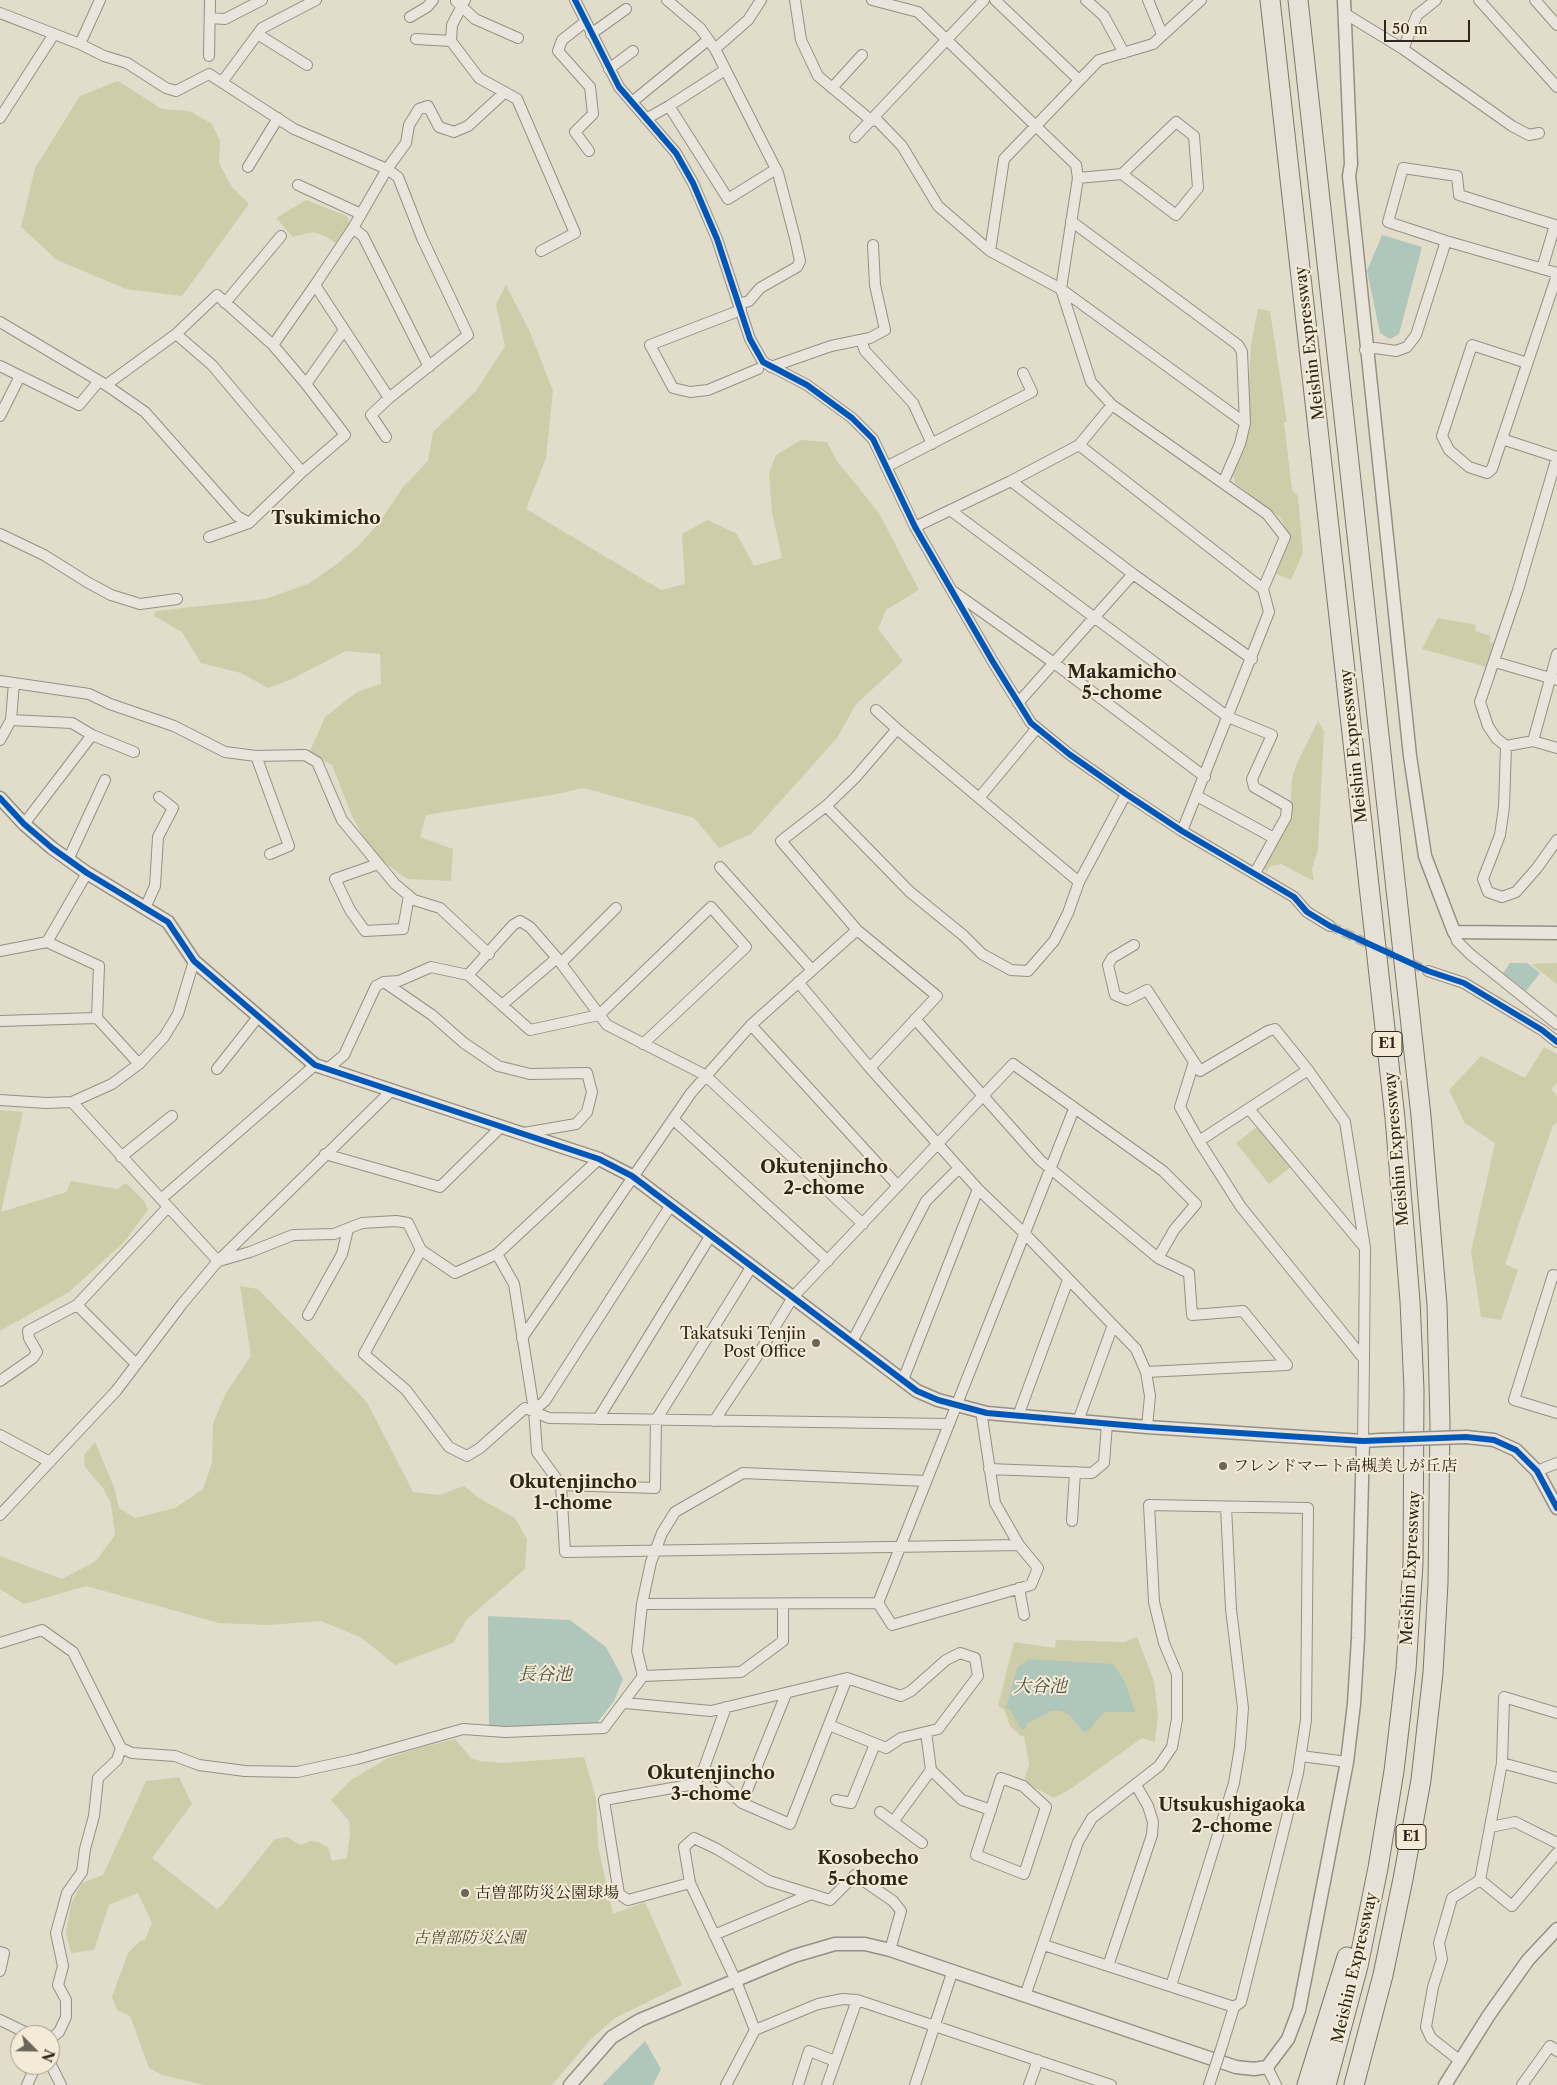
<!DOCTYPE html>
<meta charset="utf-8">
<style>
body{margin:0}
#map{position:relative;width:1557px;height:2085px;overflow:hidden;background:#e2dcca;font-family:"Libre Caslon Text",serif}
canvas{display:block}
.north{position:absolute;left:10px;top:2025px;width:50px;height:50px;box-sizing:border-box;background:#f3ebd6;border:1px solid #a49c8b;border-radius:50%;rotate:113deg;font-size:14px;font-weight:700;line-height:20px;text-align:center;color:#2e251b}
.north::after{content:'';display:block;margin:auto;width:18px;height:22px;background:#6d6558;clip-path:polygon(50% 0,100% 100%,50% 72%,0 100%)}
.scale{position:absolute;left:1384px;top:20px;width:86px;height:22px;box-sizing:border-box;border:2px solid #2e251b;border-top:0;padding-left:6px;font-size:15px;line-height:18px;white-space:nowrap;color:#2e251b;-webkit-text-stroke:4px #f3ebd6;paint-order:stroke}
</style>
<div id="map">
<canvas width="1557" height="2085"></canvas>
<div class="north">N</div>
<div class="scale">50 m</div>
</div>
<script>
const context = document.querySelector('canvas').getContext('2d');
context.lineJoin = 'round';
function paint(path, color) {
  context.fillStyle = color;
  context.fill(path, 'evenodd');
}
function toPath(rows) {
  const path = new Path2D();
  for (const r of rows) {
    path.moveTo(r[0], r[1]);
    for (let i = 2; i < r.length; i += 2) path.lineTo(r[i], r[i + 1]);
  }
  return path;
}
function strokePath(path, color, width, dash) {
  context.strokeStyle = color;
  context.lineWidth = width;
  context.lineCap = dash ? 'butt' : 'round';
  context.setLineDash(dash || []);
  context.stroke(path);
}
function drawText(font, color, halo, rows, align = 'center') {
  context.font = font + ' "Libre Caslon Text","Noto Serif JP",serif';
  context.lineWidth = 4;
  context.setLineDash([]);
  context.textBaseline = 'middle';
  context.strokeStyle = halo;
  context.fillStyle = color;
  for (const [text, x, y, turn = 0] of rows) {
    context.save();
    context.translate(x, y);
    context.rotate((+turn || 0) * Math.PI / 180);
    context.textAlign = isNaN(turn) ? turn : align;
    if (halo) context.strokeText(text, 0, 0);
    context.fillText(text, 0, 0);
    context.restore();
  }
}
paint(toPath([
 [118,81,162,109,189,111,211,123,220,140,219,163,232,187,249,204,182,296,126,289,57,260,21,227,35,168,80,96],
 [306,200,347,216,349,223,336,243,325,236,313,232,293,237,276,218],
 [506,285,530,332,553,391,546,458,526,509,661,590,685,584,682,534,708,520,737,534,754,566,782,558,772,513,769,473,776,455,801,440,827,442,837,461,879,513,919,590,886,610,878,629,903,661,856,704,837,738,751,834,719,848,694,818,583,788,552,795,426,815,420,837,453,849,451,881,407,879,373,854,352,816,332,765,309,753,325,717,357,692,381,684,380,654,346,651,290,680,268,688,241,673,201,663,182,632,154,616,156,611,265,599,308,584,337,564,357,547,379,523,403,487,428,461,433,432,476,391,505,346,496,304],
 [1258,309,1270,311,1287,422,1284,422,1292,490,1298,496,1303,553,1291,580,1276,574,1290,538,1280,517,1235,483,1233,474,1245,448,1251,345],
 [1438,618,1476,625,1475,631,1491,636,1489,642,1494,643,1487,667,1422,649],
 [1318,721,1324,731,1318,849,1312,869,1314,881,1281,864,1269,867,1267,872,1262,867,1290,818,1292,779,1297,763],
 [1557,963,1557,984,1531,964,1552,963],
 [1544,1047,1557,1054,1557,1083,1551,1089,1557,1096,1557,1123,1553,1125,1505,1264,1518,1270,1501,1320,1481,1317,1471,1252,1495,1143,1465,1123,1449,1090,1481,1056,1525,1078],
 [0,1110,23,1112,1,1212,66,1192,71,1181,117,1189,126,1183,144,1201,148,1210,124,1242,69,1292,0,1331],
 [1258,1126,1291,1167,1269,1184,1236,1143],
 [240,1286,258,1289,367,1402,413,1492,439,1495,464,1486,479,1498,515,1518,527,1539,525,1569,467,1619,453,1643,395,1665,362,1638,321,1621,268,1625,219,1623,86,1586,24,1604,0,1589,0,1556,62,1579,96,1561,115,1535,111,1504,103,1488,85,1467,84,1455,95,1442,114,1487,119,1508,135,1518,175,1508,203,1489,212,1463,213,1423,226,1393,251,1356],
 [1137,1637,1154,1681,1158,1715,1155,1742,1142,1738,1072,1788,1054,1798,1024,1782,1029,1764,1024,1736,1021,1736,1010,1726,1004,1709,998,1706,1014,1642,1055,1648,1056,1640,1125,1642],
 [455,1739,471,1758,480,1761,503,1763,584,1757,596,1798,598,1846,613,1914,645,1902,682,1985,615,2018,591,2039,552,2085,204,2085,162,2075,149,2068,130,2016,117,2010,112,1997,128,1953,140,1941,145,1940,152,1923,138,1893,109,1905,94,1950,71,1953,66,1933,71,1904,82,1883,103,1875,146,1781,179,1777,192,1804,152,1858,217,1909,222,1905,275,1839,287,1837,300,1845,311,1841,318,1842,328,1847,332,1861,347,1858,350,1833,349,1821,331,1800,351,1780,388,1758,419,1748]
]), '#cecda9');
paint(toPath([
 [1382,235,1422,247,1399,334,1390,339,1380,333,1367,271],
 [1510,963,1527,963,1540,973,1526,991,1503,973],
 [488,1616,570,1620,606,1647,623,1679,614,1701,596,1724,489,1728],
 [1029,1659,1113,1664,1125,1682,1135,1712,1104,1712,1088,1731,1083,1732,1070,1715,1061,1711,1051,1711,1028,1723,1024,1730,1020,1728,1011,1711,1006,1708,1017,1668],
 [645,2041,661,2069,653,2085,602,2085]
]), '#afc6bb');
strokePath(toPath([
 [1330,926,1428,971]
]), '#beb7a7', 10, [10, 5]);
const minor = toPath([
 [465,0,452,25,451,41,479,78,517,99,575,233,541,251],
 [575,0,619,87,676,153,693,183,717,239,750,339,763,362,807,385,852,418,873,439,915,527,993,662,1031,723,1069,754,1126,794,1182,831,1294,897,1307,912,1330,926],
 [667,0,700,28,715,49,778,173,795,238,800,261,797,267,760,288,749,301,739,304],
 [795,0,801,40,818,76,872,121],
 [872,0,918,12,1076,165,1078,178,1061,289,1091,382,1112,405,1267,514,1285,537,1263,589,1269,612,1182,831],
 [995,0,1079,80],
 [1086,0,1104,16,1124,53],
 [1148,0,1162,34],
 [1479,0,1557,87],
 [1535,0,1557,25],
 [456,1,475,19,518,38],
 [0,13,80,44,104,56,127,63,166,88,176,91,209,74,294,129,387,169,398,177,422,238,468,335,389,398,315,285,353,228],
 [1344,13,1403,49,1417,15,1436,0],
 [410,17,427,7,433,0],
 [210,18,225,19,262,0],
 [585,22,562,40,558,51,590,87,593,114,575,132,589,151],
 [591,34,626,9],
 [259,35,307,65],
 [416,39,451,41],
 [80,44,100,0],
 [715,49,748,20,761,0],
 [1403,49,1512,126,1529,135,1539,133],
 [209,56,210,0],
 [609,69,633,51],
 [725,70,669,106,728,199,776,169],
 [222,82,262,28,316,0],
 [832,88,862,55],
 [632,102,708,40],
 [0,118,54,34],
 [875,118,902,146,938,206,990,251,1061,289,1245,423],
 [646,119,669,106],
 [855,137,984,0],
 [248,167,278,118],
 [1078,178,1122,174,1176,215,1198,188,1194,136,1176,122,1122,174],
 [298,185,361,214],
 [1071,221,1238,345,1242,352,1245,423,1240,444,1223,483],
 [990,251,1004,159,1099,60,1153,44,1201,0],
 [1542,269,1555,225,1459,195,1457,176,1403,168,1388,222,1446,241,1557,273],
 [1557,275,1502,439,1557,457],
 [225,303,281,236],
 [741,310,650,345,673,388,690,392,708,390,758,369],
 [0,322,106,385,176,334,212,365,302,472,345,435,306,384,344,330],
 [176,334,217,295,273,345,306,384],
 [861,340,865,351,913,403,932,444],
 [273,345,315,285],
 [1365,350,1375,348,1396,351,1407,347,1416,335,1446,241],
 [0,366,79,405,99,381],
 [429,367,363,236,353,228,387,169,406,143,409,125,419,109,428,106,439,127,454,132,468,126,505,92],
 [771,367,831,346,870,338,885,330,875,285,873,245],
 [106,385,145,412,237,516,249,523,302,472],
 [0,416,20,376],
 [386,437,371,415,389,398],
 [1502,439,1492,469,1487,473,1469,467,1449,450,1442,436,1472,345,1527,363],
 [1079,445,1263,589],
 [1557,457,1518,590,1480,702,1488,726,1496,738,1506,746,1533,741,1557,654],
 [886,467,1032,392,1023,373],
 [1011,481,1133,574,1252,659],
 [950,510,1228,717,1272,735,1252,779,1254,787,1287,806,1286,817,1255,873],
 [915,527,1011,481,1079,445,1112,405],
 [0,534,44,555,87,582,111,595,140,604,177,599],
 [209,537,249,523],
 [954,592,1054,663,1205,777],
 [1495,662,1557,680],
 [0,681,89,694,110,704,174,726,225,752,256,756,305,755,317,762,342,820,395,884,414,900,440,908,489,954],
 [1018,703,1133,574],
 [876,710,897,729],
 [11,720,72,723,92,735,134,752],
 [0,740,11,720,14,683],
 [1533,741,1557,748],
 [1506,746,1504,807,1500,835,1483,879,1488,892,1502,897,1516,892,1537,868,1557,840],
 [256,756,289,846,270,854],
 [1197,796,1274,838],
 [979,798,1037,728],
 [826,806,910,892,964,936,982,954,1011,970,1028,971,1054,941,1068,913,1079,882,1126,794],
 [24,824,92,735],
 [68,860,105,780],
 [378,864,335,879,350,910,365,931,403,929,409,896],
 [720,867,812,970],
 [145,908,155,886,158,837,173,808,159,797],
 [1454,932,1457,941,1470,954,1557,1024],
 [47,942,99,966,97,1018],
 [1134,945,1112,958,1108,965,1115,995,1127,1000,1147,990,1200,1071,1268,1031,1275,1029,1308,1070,1345,1122,1365,1248,1364,1359,1241,1207,1199,1141,1308,1070],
 [0,951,47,942,87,873],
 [561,963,616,908],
 [1428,971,1464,983,1542,1030,1557,1042],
 [468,975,530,1030,599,1015,711,907,746,947,643,1044],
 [384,982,432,1015,464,1043,498,1066,530,1074,587,1073,592,1092,587,1112,576,1124,524,1133],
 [798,982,870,1068,978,1189,1025,1234,1136,1349,1146,1372,1150,1396,1147,1427],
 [502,1005,557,958],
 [915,1019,1040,1160,1158,1258,1189,1273,1192,1315,1243,1311,1287,1365,1146,1372],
 [0,1021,97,1018,139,1064],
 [751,1025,898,1186],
 [1194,1062,1180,1107,1199,1141],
 [870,1068,937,996,857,930,781,841,826,806,855,778,897,729,1079,882],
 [217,1069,258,1017],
 [326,1070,344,1055,376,986,384,982,399,981,431,967,468,975,513,925,520,921,530,927,557,958,607,1025,705,1075,863,1224],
 [0,1100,46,1103,72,1102,112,1084,139,1064,164,1037,178,1014,194,961],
 [72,1102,218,1261],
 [1249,1109,1365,1248],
 [673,1119,828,1261],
 [325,1154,440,1187,502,1126],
 [121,1157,172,1116],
 [161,1199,315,1065],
 [421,1250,364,1354,406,1390,449,1447,467,1456,480,1448,525,1408,549,1418,949,1424],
 [497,1254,514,1284,534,1410,537,1452,561,1485,565,1552,1019,1545],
 [219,1261,250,1252,293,1235,334,1234,362,1223,396,1221,408,1223,421,1250,455,1273,497,1254,599,1159],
 [1557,1276,1553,1275,1514,1400,1557,1413],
 [77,1305,136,1364],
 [308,1315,342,1254,348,1229],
 [522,1338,691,1093,751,1025,857,930],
 [852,1342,926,1201,959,1168],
 [903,1380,978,1189],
 [0,1381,33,1358,37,1352,29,1338,28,1331,77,1305,168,1207],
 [534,1410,545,1401,671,1205],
 [1018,1416,1068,1280],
 [598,1419,711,1235],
 [714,1421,756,1358,793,1297,1013,1064,1163,1171,1196,1204,1174,1230,1158,1258],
 [1078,1421,1113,1325],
 [0,1435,50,1462],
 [1363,1441,1364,1359],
 [989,1469,1092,1473,1104,1463,1107,1424],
 [1537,1471,1557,1463],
 [561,1485,655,1488,656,1420,752,1266],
 [0,1515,116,1391,182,1304,218,1261,391,1091],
 [1072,1521,1075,1472],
 [1019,1588,1024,1615],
 [878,1603,1074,1109],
 [878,1603,892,1625,1031,1585,1038,1568,1019,1545,995,1503,981,1411],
 [642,1604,878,1603],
 [0,1643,42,1630,73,1652,121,1748],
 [643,1676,741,1672,783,1641,783,1604],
 [625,1703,711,1711,847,1678,901,1696,911,1691,946,1660,960,1653,975,1658,978,1676,938,1729,901,1738,886,1748,829,1725],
 [926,1732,931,1770,962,1800,991,1810],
 [1301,1756,1347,1762],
 [1502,1763,1557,1778],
 [704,1768,742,1803,790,1824,847,1678],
 [1001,1778,1023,1786,1046,1807,1024,1874,976,1855,1001,1778],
 [836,1800,851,1803,875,1744],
 [742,1803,786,1694],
 [880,1812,922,1843],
 [893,1822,931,1770],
 [1491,1827,1515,1822,1557,1843],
 [1480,1880,1512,1906,1557,1853],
 [690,1883,628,1900,619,1894,604,1800,695,1784,704,1768,726,1707],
 [714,1935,809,1895],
 [1044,1945,1234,2007],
 [890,1950,901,1911,893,1901,855,1875,830,1900,769,1881,717,1849,694,1838,684,1847,690,1883,736,1981,755,2030,818,2004,843,1999,857,2000,1111,2085],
 [0,1952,4,1953,0,1971],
 [1108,1966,1152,1835,1153,1822,1148,1806,1136,1785],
 [1171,1986,1234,1783,1240,1747,1243,1708,1231,1609,1226,1507],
 [1025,1996,1078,1842,1092,1818,1159,1766,1172,1747,1177,1719,1177,1674,1164,1643,1154,1602,1149,1505,1308,1508,1306,1720,1298,1773,1241,2002,1234,2007,1222,2046],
 [0,2020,31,2035],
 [50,2039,59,2032,66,2017,66,2000,58,1985,63,1966,56,1933,67,1893,82,1872,85,1849,94,1816,98,1778,117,1760,121,1748,132,1753,175,1756,199,1765,245,1771,297,1772,357,1759,463,1729,505,1732,604,1728,643,1676,637,1651,642,1604,651,1562,662,1533,675,1512,743,1473,926,1481],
 [1459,2060,1431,2038,1426,2027,1433,1987,1442,1959,1439,1943,1452,1898,1480,1880,1502,1763,1504,1697,1557,1713],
 [50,2063,61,2085],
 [1267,2067,1276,2085],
 [27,2085,36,2065],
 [726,2085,755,2030],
 [798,2085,809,2051,835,2061],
 [827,2085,857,2000],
 [915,2085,953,1970],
 [1029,2085,1038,2060],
 [1209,2085,1212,2076],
 [1522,2085,1550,2046,1557,2051]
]);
const tertiary = toPath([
 [1344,0,1351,164,1349,176,1410,756,1425,856,1454,932,1557,933],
 [0,798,24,824,52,848,87,873,168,922,194,961,315,1065,599,1159,632,1176,917,1391,938,1400,987,1413,1147,1427,1363,1441,1381,1440],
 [1466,1437,1494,1440,1516,1450,1537,1471,1557,1508],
 [570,2085,612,2037,640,2020,794,1956,835,1944,865,1944,890,1950,1236,2067,1254,2069,1267,2067,1288,2039,1299,2010,1347,1762,1354,1704,1358,1638,1363,1441],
 [1445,2085,1489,2015,1528,1960,1557,1929]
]);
const motorway = toPath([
 [1270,0,1395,1118,1410,1301,1414,1390,1413,1564,1406,1669,1394,1771,1378,1868,1358,1966,1326,2085],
 [1298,0,1421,1116,1437,1305,1440,1423,1438,1583,1433,1673,1421,1780,1403,1879,1383,1975,1354,2085],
 [1307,2085,1347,1957]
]);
strokePath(minor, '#959085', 12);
strokePath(tertiary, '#959085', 15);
strokePath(motorway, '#7c776d', 21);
strokePath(minor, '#e9e5dc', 10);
strokePath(tertiary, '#e9e5dc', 12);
strokePath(motorway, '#e5e1d7', 19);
const minorBridge = toPath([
 [1212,2076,1222,2046]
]);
const tertiaryBridge = toPath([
 [1381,1440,1466,1437]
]);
strokePath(minorBridge, '#959085', 12, []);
strokePath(tertiaryBridge, '#959085', 15, []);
strokePath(minorBridge, '#e9e5dc', 10);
strokePath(tertiaryBridge, '#e9e5dc', 12);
strokePath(toPath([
 [575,0,619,87,676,153,693,183,717,239,750,339,763,362,807,385,852,418,873,439,915,527,993,662,1031,723,1069,754,1126,794,1182,831,1294,897,1307,912,1330,926,1428,971,1464,983,1542,1030,1557,1042],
 [0,798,24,824,52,848,87,873,168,922,194,961,315,1065,599,1159,632,1176,917,1391,938,1400,987,1413,1147,1427,1363,1441,1466,1437,1494,1440,1516,1450,1537,1471,1557,1508]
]), '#0057b8', 6);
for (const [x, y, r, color] of [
 [816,1343,5,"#6d6558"],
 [1223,1466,5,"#6d6558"],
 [465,1893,5,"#6d6558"]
]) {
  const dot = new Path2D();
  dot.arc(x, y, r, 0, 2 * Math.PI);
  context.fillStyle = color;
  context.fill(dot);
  strokePath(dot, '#f3ebd6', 2);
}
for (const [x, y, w] of [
 [1387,1044,30],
 [1411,1837,30]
]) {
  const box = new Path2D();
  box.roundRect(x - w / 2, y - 12.5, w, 25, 4);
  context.fillStyle = '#f3ebd6';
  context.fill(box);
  strokePath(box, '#2e251b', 1);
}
drawText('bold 15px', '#2e251b', null, [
 ["E1",1387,1044],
 ["E1",1411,1837]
]);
drawText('16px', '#2e251b', '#f3ebd6', [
 ["Meishin Expressway",1310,343,-97],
 ["Meishin Expressway",1354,746,-96],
 ["Meishin Expressway",1397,1149,-95],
 ["Meishin Expressway",1411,1568,-87],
 ["Meishin Expressway",1355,1968,-77]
]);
drawText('16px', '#2e251b', '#f3ebd6', [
 ["Takatsuki Tenjin",806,1334,"right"],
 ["Post Office",806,1352,"right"],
 ["フレンドマート高槻美しが丘店",1233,1466],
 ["古曽部防災公園球場",475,1893]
], 'left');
drawText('italic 16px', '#524c38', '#f3ebd6', [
 ["古曽部防災公園",469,1938]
]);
drawText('bold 18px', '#2e251b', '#f3ebd6', [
 ["Tsukimicho",326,519],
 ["Makamicho",1122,673],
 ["5-chome",1122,694],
 ["Okutenjincho",824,1168],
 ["2-chome",824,1189],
 ["Okutenjincho",573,1483],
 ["1-chome",573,1504],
 ["Okutenjincho",711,1774],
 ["3-chome",711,1795],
 ["Utsukushigaoka",1232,1806],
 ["2-chome",1232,1827],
 ["Kosobecho",868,1859],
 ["5-chome",868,1880]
]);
drawText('italic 18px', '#4e5349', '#f3ebd6', [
 ["長谷池",545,1675],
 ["大谷池",1040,1687]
]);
</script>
